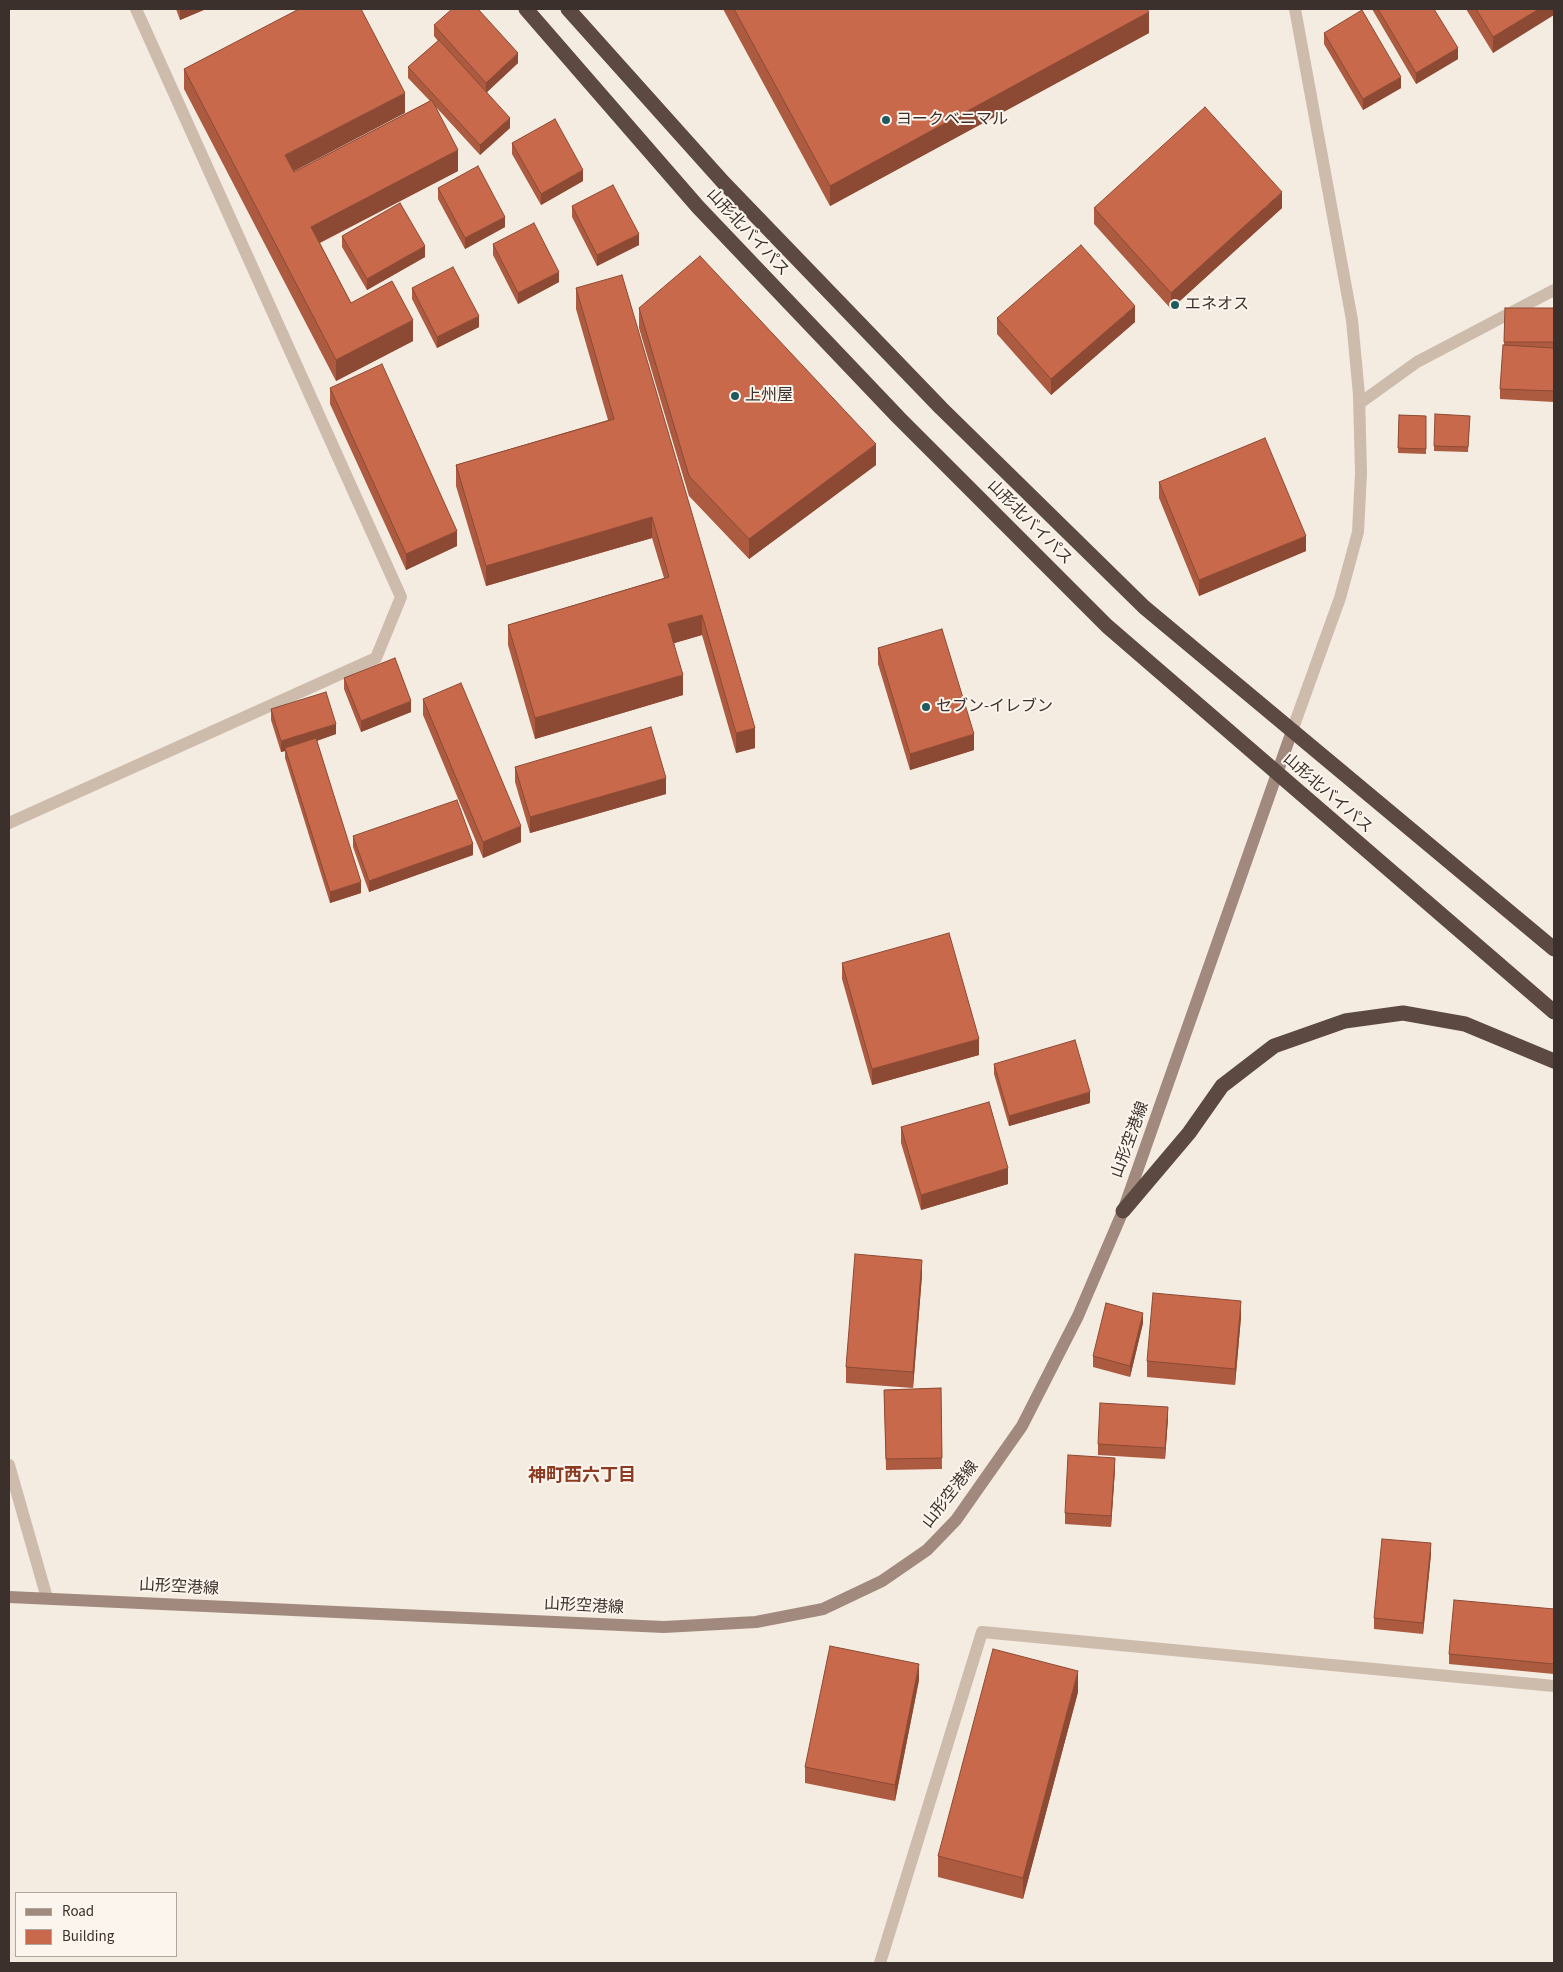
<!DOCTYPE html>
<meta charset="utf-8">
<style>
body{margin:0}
#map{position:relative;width:1563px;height:1972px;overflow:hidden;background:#f4ebe1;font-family:"Source Sans 3",sans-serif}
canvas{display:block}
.frame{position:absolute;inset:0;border:10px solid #3b302b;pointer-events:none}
.legend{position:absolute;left:15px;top:1892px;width:162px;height:65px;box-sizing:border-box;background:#fbf5ee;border:1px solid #aea6a0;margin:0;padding:6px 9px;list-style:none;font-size:15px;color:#3b302b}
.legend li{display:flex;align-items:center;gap:10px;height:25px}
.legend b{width:25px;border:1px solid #aea6a0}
</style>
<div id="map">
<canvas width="1563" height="1972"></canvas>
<div class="frame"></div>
<ul class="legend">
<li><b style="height:6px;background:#a18a7d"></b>Road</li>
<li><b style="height:14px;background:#c8694b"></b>Building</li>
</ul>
</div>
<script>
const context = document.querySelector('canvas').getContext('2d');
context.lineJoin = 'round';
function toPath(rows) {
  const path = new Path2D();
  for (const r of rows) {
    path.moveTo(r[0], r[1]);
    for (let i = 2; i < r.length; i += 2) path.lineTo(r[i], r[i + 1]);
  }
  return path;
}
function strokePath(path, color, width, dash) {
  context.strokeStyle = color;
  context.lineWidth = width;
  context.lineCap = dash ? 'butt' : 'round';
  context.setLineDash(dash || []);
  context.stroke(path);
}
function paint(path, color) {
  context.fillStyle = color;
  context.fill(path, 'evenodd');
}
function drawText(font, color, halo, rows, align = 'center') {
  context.font = font + ' "Source Sans 3","Noto Sans JP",sans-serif';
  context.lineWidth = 4;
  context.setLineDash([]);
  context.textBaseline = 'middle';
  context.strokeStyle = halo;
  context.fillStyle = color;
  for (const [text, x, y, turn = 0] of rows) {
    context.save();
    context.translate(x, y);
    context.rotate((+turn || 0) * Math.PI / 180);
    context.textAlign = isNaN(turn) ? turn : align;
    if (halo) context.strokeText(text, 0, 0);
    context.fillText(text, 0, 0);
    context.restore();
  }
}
strokePath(toPath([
 [1360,403,1417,362,1554,290],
 [9,823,376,658,401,597,136,9],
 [9,1465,47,1598],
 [880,1963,982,1632,1554,1686]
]), '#cdbbac', 12);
strokePath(toPath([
 [1292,731,1340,598,1358,532,1361,473,1359,395,1352,320,1295,9]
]), '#cdbbac', 12);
strokePath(toPath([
 [9,1597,664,1627,756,1622,823,1609,882,1581,927,1550,956,1520,1022,1426,1078,1316,1123,1211,1292,731]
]), '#a18a7d', 12);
strokePath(toPath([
 [526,9,698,207,899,418,1107,626,1554,1012],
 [568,9,723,182,941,408,1144,607,1554,949],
 [1123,1211,1189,1133,1222,1086,1274,1046,1345,1021,1403,1013,1465,1024,1554,1061]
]), '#5c4a42', 15);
paint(toPath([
 [176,9,206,9,180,20],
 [723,9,1147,9,1149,33,830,206],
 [1372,9,1434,9,1458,59,1416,84],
 [1466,9,1554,9,1493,53],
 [434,25,518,63,487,92,510,128,480,155,435,106,458,171,320,243,351,303,413,341,336,381,184,89,184,69,294,172,430,101,408,78,408,67,438,41,434,36],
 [1324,33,1401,88,1363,110,1324,44],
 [512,143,583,181,541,205,512,154],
 [438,188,505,227,465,249,438,199],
 [572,206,639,245,597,266,572,217],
 [1094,208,1282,208,1171,309,1094,224],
 [342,236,425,257,367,290,342,247],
 [493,244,559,282,518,304,493,255],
 [412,288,479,327,437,348,412,299],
 [576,288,755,748,736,753,702,635,674,643,683,695,535,739,508,645,508,625,664,578,652,538,486,586,456,486,456,465,608,420,576,309],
 [639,308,876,465,749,559,689,496,639,328],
 [1505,308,1554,308,1554,402,1500,399,1500,389,1504,345],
 [997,318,1135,322,1051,395,997,334],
 [330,388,457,546,406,570,330,404],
 [1399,415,1426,416,1426,454,1398,453],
 [1470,416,1468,452,1434,451,1434,446],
 [1159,482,1306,551,1199,596,1159,498],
 [878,648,974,750,910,770,878,664],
 [344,678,411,712,361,732,344,689],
 [423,699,521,842,483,858,423,715],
 [271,709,336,734,317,741,361,893,330,903,285,758,285,751,281,752,271,720],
 [515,767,666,794,530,833,515,782],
 [353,836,473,855,369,892,353,847],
 [842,963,979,1055,872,1085,842,979],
 [994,1064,1090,1103,1009,1126,994,1074],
 [901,1127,1008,1184,921,1210,901,1143],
 [922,1275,913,1388,846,1383,846,1367],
 [1241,1317,1235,1385,1147,1377,1147,1361],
 [1143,1323,1130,1377,1093,1367,1093,1356],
 [941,1388,942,1469,886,1470,884,1390],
 [1168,1418,1165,1459,1098,1455,1098,1444],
 [1115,1469,1111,1527,1065,1524,1065,1513],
 [1431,1554,1423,1634,1374,1629,1374,1618],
 [1554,1609,1554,1674,1449,1664,1449,1654],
 [919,1680,895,1801,805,1783,805,1767],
 [1078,1692,1023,1899,938,1877,938,1856]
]), '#ac5a40');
paint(toPath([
 [180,9,206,9,180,20],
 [1539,9,1554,9,1554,15,1493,53,1493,37],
 [1149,12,1149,33,830,206,830,186],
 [1458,48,1458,59,1416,84,1416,73],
 [518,53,518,63,486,93,486,83],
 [1401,77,1401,88,1363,110,1363,99],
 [405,93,405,113,285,176,285,155],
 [510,118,510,128,480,155,480,145],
 [458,150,458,171,311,247,311,227],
 [583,170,583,181,541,205,541,194],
 [1282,192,1282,208,1171,309,1171,293],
 [505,217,505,227,465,249,465,238],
 [639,234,639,245,597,266,597,255],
 [425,246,425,257,367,290,367,279],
 [559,272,559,282,518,304,518,293],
 [1135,306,1135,322,1051,395,1051,379],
 [479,316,479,327,437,348,437,337],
 [413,320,413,341,336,381,336,360],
 [876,444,876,465,749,559,749,539],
 [652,517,652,538,486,586,486,566],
 [457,531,457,546,406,570,406,554],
 [1306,536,1306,551,1199,596,1199,580],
 [702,615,702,635,668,645,668,624],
 [683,675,683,695,535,739,535,718],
 [411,701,411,712,361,732,361,721],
 [336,724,336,734,286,751,285,748,285,751,281,752,281,741],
 [755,728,755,748,736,753,736,733],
 [974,734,974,750,910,770,910,754],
 [666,778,666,794,530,833,530,817],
 [521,826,521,842,483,858,483,842],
 [473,844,473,855,369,892,369,881],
 [361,882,361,893,330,903,330,892],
 [979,1039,979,1055,872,1085,872,1069],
 [1090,1092,1090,1103,1009,1126,1009,1116],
 [1008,1168,1008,1184,921,1210,921,1195],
 [922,1260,922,1275,913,1388,913,1372],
 [1241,1301,1241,1317,1235,1385,1235,1369],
 [1143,1313,1143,1323,1130,1377,1130,1366],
 [1168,1407,1168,1418,1165,1459,1165,1448],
 [1115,1458,1115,1469,1111,1527,1111,1516],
 [1431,1543,1431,1554,1423,1634,1423,1623],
 [919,1664,919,1680,895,1801,895,1785],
 [1078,1671,1078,1692,1023,1899,1023,1878]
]), '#8c4a34');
const building = toPath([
 [299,9,361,9,405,93,285,155,294,172,432,100,458,150,311,227,351,303,392,281,413,320,336,360,184,69,299,9],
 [452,9,478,9,518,53,486,83,434,25,452,9],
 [734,9,1147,9,1149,12,830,186,734,9],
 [1378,9,1434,9,1458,48,1416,73,1378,9],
 [1476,9,1539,9,1493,37,1476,9],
 [1362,10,1401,77,1363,99,1324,33,1362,10],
 [439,40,510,118,480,145,408,67,439,40],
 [1205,107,1282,192,1171,293,1094,208,1205,107],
 [555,119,583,170,541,194,512,143,555,119],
 [478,166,505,217,465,238,438,188,478,166],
 [613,185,639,234,597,255,572,206,613,185],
 [400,203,425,246,367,279,342,236,400,203],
 [534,223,559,272,518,293,493,244,534,223],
 [1081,245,1135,306,1051,379,997,318,1081,245],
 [700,256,876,444,749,539,689,476,639,308,700,256],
 [453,267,479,316,437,337,412,288,453,267],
 [622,275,755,728,736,733,702,615,668,624,683,675,535,718,508,625,669,577,652,517,486,566,456,465,614,419,576,288,622,275],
 [1505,308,1554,308,1554,342,1504,342,1505,308],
 [1503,345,1554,348,1554,391,1500,389,1503,345],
 [382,364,457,531,406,554,330,388,382,364],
 [1435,414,1470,416,1468,447,1434,446,1435,414],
 [1399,415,1426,416,1426,449,1398,448,1399,415],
 [1265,438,1306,536,1199,580,1159,482,1265,438],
 [942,629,974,734,910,754,878,648,942,629],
 [395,658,411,701,361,721,344,678,395,658],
 [461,683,521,826,483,842,423,699,461,683],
 [326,692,336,724,281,741,271,709,326,692],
 [651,727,666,778,530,817,515,767,651,727],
 [316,738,361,882,330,892,285,748,316,738],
 [457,800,473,844,369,881,353,836,457,800],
 [949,933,979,1039,872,1069,842,963,949,933],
 [1075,1040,1090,1092,1009,1116,994,1064,1075,1040],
 [989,1102,1008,1168,921,1195,901,1127,989,1102],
 [855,1254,922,1260,913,1372,846,1367,855,1254],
 [1153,1293,1241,1301,1235,1369,1147,1361,1153,1293],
 [1106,1303,1143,1313,1130,1366,1093,1356,1106,1303],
 [941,1388,942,1458,886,1459,884,1390,941,1388],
 [1100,1403,1168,1407,1165,1448,1098,1444,1100,1403],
 [1068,1455,1115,1458,1111,1516,1065,1513,1068,1455],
 [1382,1539,1431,1543,1423,1623,1374,1618,1382,1539],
 [1454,1600,1554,1609,1554,1664,1449,1654,1454,1600],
 [830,1646,919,1664,895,1785,805,1767,830,1646],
 [993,1649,1078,1671,1023,1878,938,1856,993,1649]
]);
paint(building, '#c8694b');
strokePath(building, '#8c4a34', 1);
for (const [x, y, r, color] of [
 [886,120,5,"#1f5a5e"],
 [1175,305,5,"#1f5a5e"],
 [735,396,5,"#1f5a5e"],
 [926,707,5,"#1f5a5e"]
]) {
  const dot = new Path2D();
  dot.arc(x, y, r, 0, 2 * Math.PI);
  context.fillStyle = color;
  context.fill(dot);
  strokePath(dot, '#fbf5ee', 2);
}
drawText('16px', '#3b302b', '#fbf5ee', [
 ["ヨークベニマル",896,120],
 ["エネオス",1185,305],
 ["上州屋",745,396],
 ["セブン-イレブン",936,707]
], 'left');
drawText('16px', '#3b302b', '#fbf5ee', [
 ["山形北バイパス",747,233,47],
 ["山形北バイパス",1029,523,45],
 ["山形北バイパス",1327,794,41],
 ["山形空港線",1131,1140,-70],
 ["山形空港線",951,1495,-52],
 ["山形空港線",179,1588,3],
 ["山形空港線",584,1607,3]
]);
drawText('bold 18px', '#8c3b22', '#fbf5ee', [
 ["神町西六丁目",582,1477]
]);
</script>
